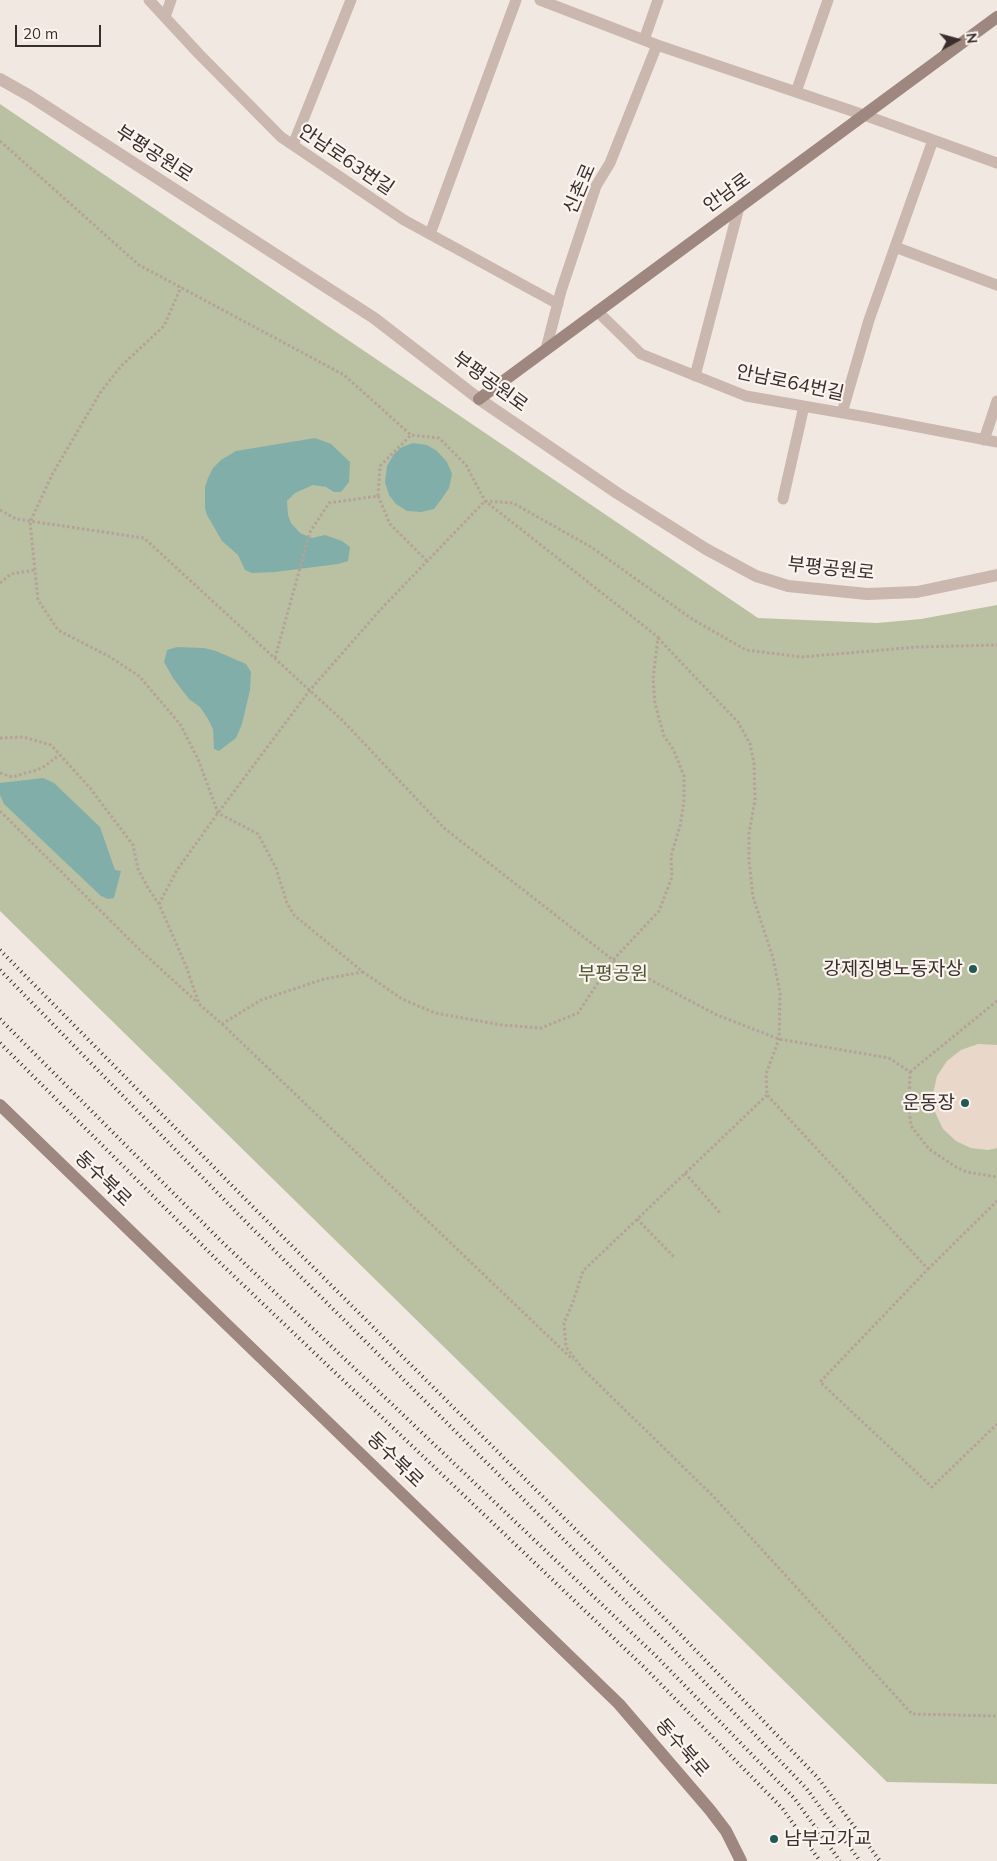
<!DOCTYPE html>
<meta charset="utf-8">
<style>
body{margin:0}
#map{position:relative;width:997px;height:1861px;overflow:hidden;background:#f2e8e2;font-family:Mulish,sans-serif}
canvas{display:block}
.north{position:absolute;left:932px;top:15px;width:50px;height:50px;-webkit-text-stroke:4px #faf3ee;paint-order:stroke;rotate:83deg;font-size:14px;font-weight:700;line-height:20px;text-align:center;color:#392e2c}
.north::after{content:'';display:block;margin:auto;width:18px;height:22px;background:#392e2c;clip-path:polygon(50% 0,100% 100%,50% 72%,0 100%)}
.scale{position:absolute;left:15px;top:25px;width:86px;height:22px;box-sizing:border-box;border:2px solid #392e2c;border-top:0;padding-left:6px;font-size:15px;line-height:18px;white-space:nowrap;color:#392e2c;-webkit-text-stroke:4px #faf3ee;paint-order:stroke}
</style>
<div id="map">
<canvas width="997" height="1861"></canvas>
<div class="north">N</div>
<div class="scale">20 m</div>
</div>
<script>
const context = document.querySelector('canvas').getContext('2d');
context.lineJoin = 'round';
function paint(path, color) {
  context.fillStyle = color;
  context.fill(path, 'evenodd');
}
function toPath(rows) {
  const path = new Path2D();
  for (const r of rows) {
    path.moveTo(r[0], r[1]);
    for (let i = 2; i < r.length; i += 2) path.lineTo(r[i], r[i + 1]);
  }
  return path;
}
function strokePath(path, color, width, dash) {
  context.strokeStyle = color;
  context.lineWidth = width;
  context.lineCap = dash ? 'butt' : 'round';
  context.setLineDash(dash || []);
  context.stroke(path);
}
function drawText(font, color, halo, rows, align = 'center') {
  context.font = font + ' Mulish,"Noto Sans KR",sans-serif';
  context.lineWidth = 4.5;
  context.setLineDash([]);
  context.textBaseline = 'middle';
  context.strokeStyle = halo;
  context.fillStyle = color;
  for (const [text, x, y, turn = 0] of rows) {
    context.save();
    context.translate(x, y);
    context.rotate((+turn || 0) * Math.PI / 180);
    context.textAlign = isNaN(turn) ? turn : align;
    if (halo) context.strokeText(text, 0, 0);
    context.fillText(text, 0, 0);
    context.restore();
  }
}
paint(toPath([
 [0,104,758,618,877,623,921,619,997,605,997,1784,887,1782,0,911]
]), '#bac1a2');
paint(toPath([
 [978,1044,997,1045,997,1148,988,1150,971,1148,956,1141,943,1129,935,1112,933,1094,937,1076,947,1061,961,1050]
]), '#e9d8ca');
paint(toPath([
 [315,438,331,444,350,462,349,482,341,492,334,492,326,487,313,485,295,493,287,501,288,515,291,523,300,533,312,538,325,535,342,541,350,547,348,561,338,564,275,572,252,573,245,570,238,555,222,541,207,515,205,508,205,487,208,478,213,468,221,460,236,451],
 [413,443,427,445,437,451,447,462,452,474,449,488,443,497,434,509,421,512,407,511,396,504,389,495,385,482,387,466,394,454,402,447],
 [177,647,204,648,216,651,246,664,251,672,250,690,242,724,236,738,219,751,214,749,213,729,208,719,200,707,189,699,173,678,164,662,167,650],
 [43,778,54,783,100,827,115,870,121,871,114,898,108,899,101,896,4,804,0,795,0,783]
]), '#82aeaa');
strokePath(toPath([
 [0,141,139,265,344,375,411,435,439,438,466,465,485,501,658,637,653,679,655,704,664,736,673,749,684,776,684,801,680,826,671,856,672,877,659,911,613,960,578,1013,541,1028,502,1025,435,1013,402,999,363,972,294,915,287,903,276,868,258,834,218,813,198,759,180,724,139,676,110,657,58,630,38,600,30,522,53,473,100,393,121,366,164,326,181,287],
 [378,496,390,524,428,562],
 [485,501,513,503,591,547,692,619,746,650,802,657,917,647,997,645],
 [0,510,16,519,144,538,343,721,444,828,613,960,717,1015,779,1039,889,1058,910,1072,909,1109,911,1126,929,1149,956,1167,967,1172,997,1177],
 [0,583,11,574,34,570],
 [658,638,738,722,750,744,754,763,755,800,749,833,749,860,753,897,773,958,780,993,779,1039,766,1074,767,1095,928,1269,820,1382,932,1487,997,1424],
 [275,658,310,532,329,503,378,496,380,466,411,435],
 [0,738,23,737,51,745,90,788,133,845,138,869,148,888,159,904,186,966,199,1004,222,1024,261,1000,324,979,363,972],
 [0,773,12,777,37,770,45,766,59,755],
 [0,811,140,950,197,1002],
 [159,904,177,870,218,813,310,690,381,609,485,501],
 [222,1024,573,1360],
 [910,1072,997,1001],
 [767,1095,583,1271,573,1302,564,1323,566,1347,582,1368,714,1497,912,1714,997,1716],
 [685,1173,721,1214],
 [637,1219,674,1257],
 [928,1269,997,1201]
]), '#b6a198', 3, [2.5, 2.5]);
strokePath(toPath([
 [149,0,199,54,281,137,404,220,558,304],
 [540,0,657,45,864,115,997,163],
 [165,17,171,0],
 [644,40,658,0],
 [796,92,828,0],
 [293,145,351,0],
 [430,234,516,0],
 [895,247,997,285],
 [597,311,641,354,746,396,872,418,997,442],
 [546,349,561,291,596,186,610,163,657,45],
 [695,376,739,207],
 [842,413,869,320,933,140],
 [984,440,997,401],
 [783,499,804,406]
]), '#cab7ae', 11);
strokePath(toPath([
 [0,79,30,96,374,318,479,399,617,493,706,549,756,576,788,586,867,594,917,592,997,575]
]), '#cab7ae', 12);
strokePath(toPath([
 [479,399,997,17],
 [0,1105,619,1704,710,1810,726,1831,741,1861]
]), '#9e877f', 12);
strokePath(toPath([
 [0,950,257,1211,681,1635,818,1778,880,1861],
 [0,970,248,1224,670,1646,806,1788,860,1861],
 [0,1019,221,1241,658,1658,794,1798,840,1861],
 [0,1043,216,1259,646,1669,782,1808,820,1861]
]), '#392e2c', 4, [1, 4]);
for (const [x, y, r, color] of [
 [973,969,5,"#245855"],
 [965,1103,5,"#245855"],
 [774,1839,5,"#245855"]
]) {
  const dot = new Path2D();
  dot.arc(x, y, r, 0, 2 * Math.PI);
  context.fillStyle = color;
  context.fill(dot);
  strokePath(dot, '#faf3ee', 2);
}
drawText('19px', '#392e2c', '#faf3ee', [
 ["부평공원로",154,154,33],
 ["안남로63번길",346,160,34],
 ["신촌로",580,189,-67],
 ["안남로",727,193,-36],
 ["부평공원로",490,382,36],
 ["안남로64번길",790,383,12],
 ["부평공원로",831,569,6],
 ["동수북로",103,1179,44],
 ["동수북로",395,1460,44],
 ["동수북로",682,1748,49]
]);
drawText('19px', '#392e2c', '#faf3ee', [
 ["강제징병노동자상",963,969],
 ["운동장",955,1103],
 ["남부고가교",784,1839,"left"]
], 'right');
drawText('19px', '#4d5631', '#faf3ee', [
 ["부평공원",613,974]
]);
</script>
